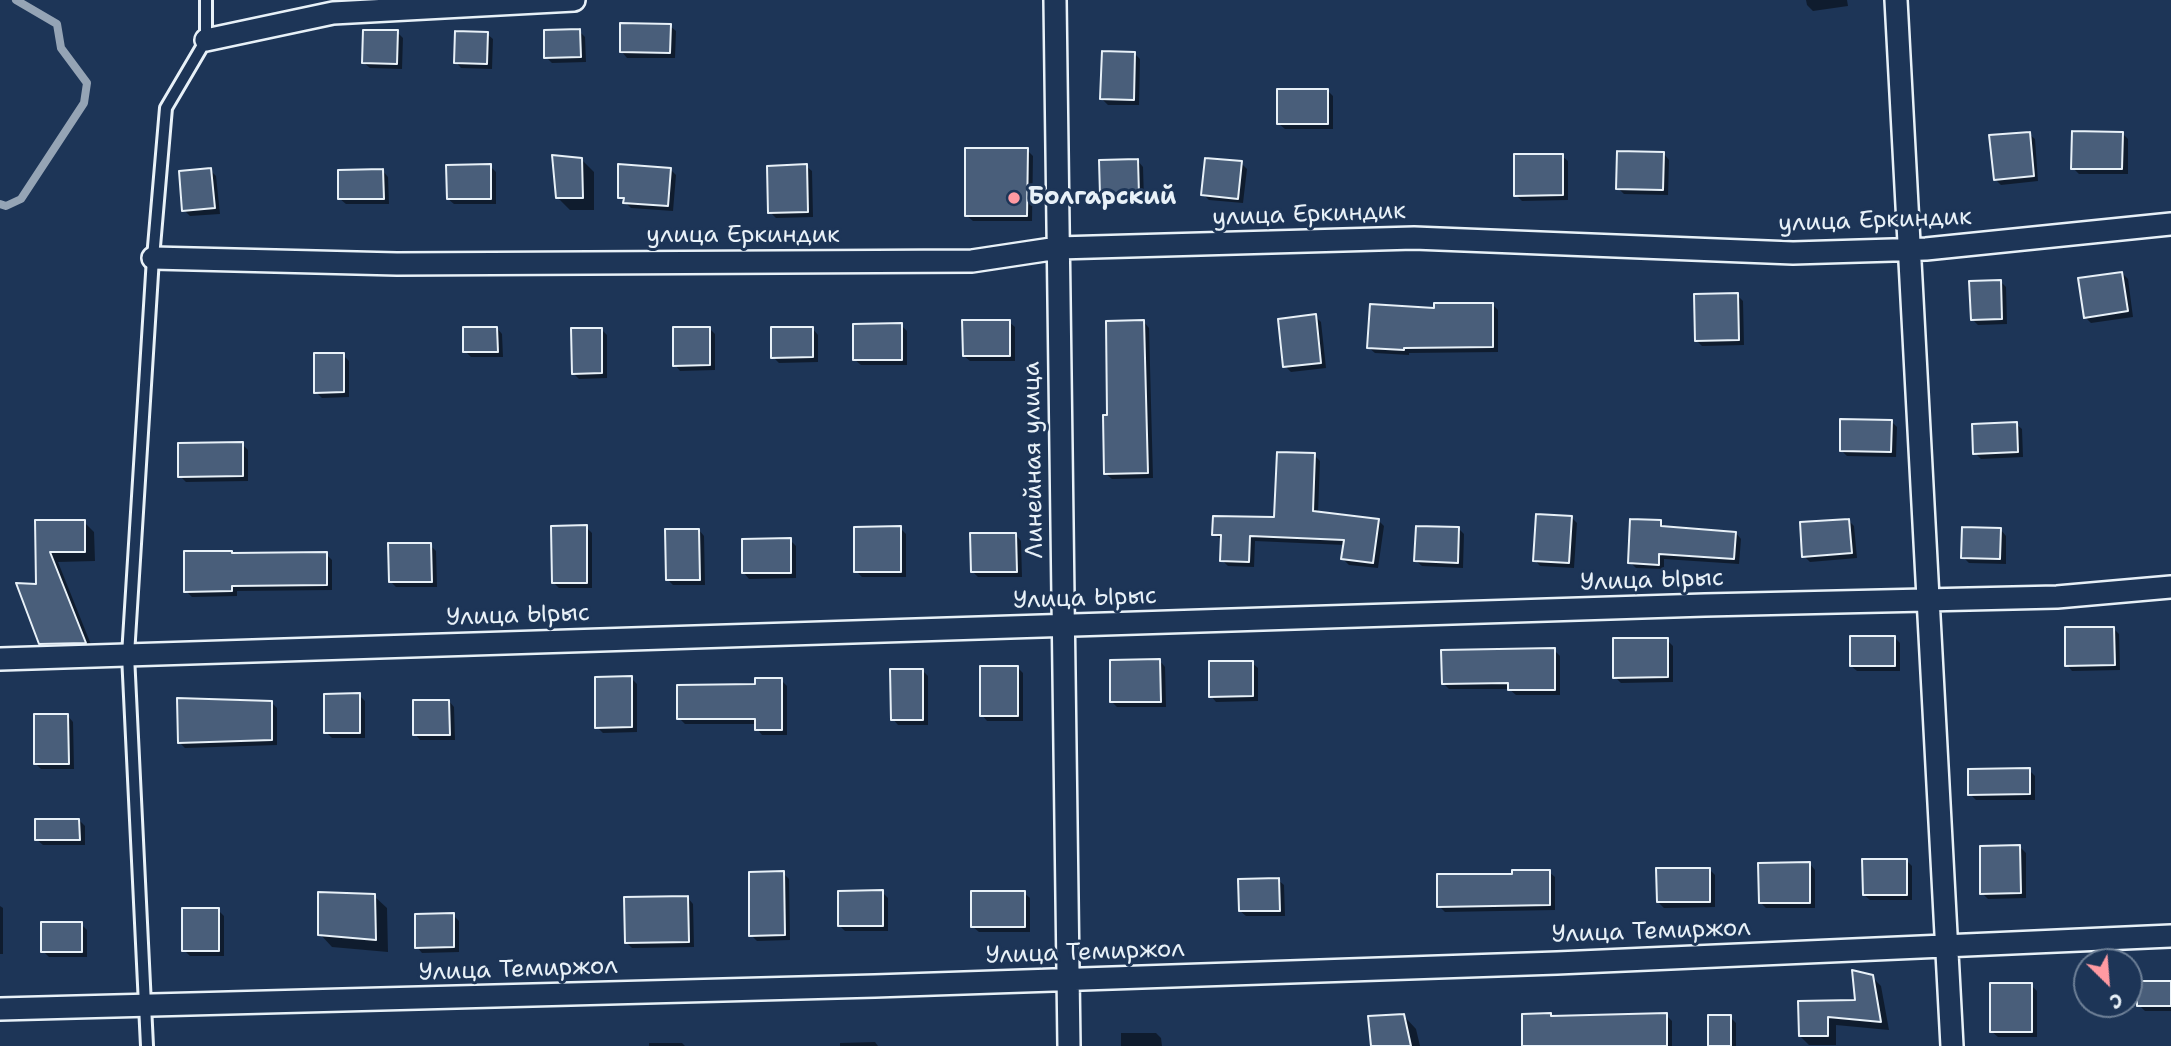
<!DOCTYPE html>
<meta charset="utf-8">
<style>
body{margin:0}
#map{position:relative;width:2171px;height:1046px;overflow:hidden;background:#1d3557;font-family:"Shantell Sans",sans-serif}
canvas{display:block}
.north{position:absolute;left:2073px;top:948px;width:70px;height:70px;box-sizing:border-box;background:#1d3557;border:2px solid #6e8097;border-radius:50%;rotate:155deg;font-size:19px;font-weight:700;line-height:28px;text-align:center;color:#e8f1f8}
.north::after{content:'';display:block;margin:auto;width:24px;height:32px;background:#ff9aa2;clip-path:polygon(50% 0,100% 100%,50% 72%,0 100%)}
</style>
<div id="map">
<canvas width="2171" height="1046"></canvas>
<div class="north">С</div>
</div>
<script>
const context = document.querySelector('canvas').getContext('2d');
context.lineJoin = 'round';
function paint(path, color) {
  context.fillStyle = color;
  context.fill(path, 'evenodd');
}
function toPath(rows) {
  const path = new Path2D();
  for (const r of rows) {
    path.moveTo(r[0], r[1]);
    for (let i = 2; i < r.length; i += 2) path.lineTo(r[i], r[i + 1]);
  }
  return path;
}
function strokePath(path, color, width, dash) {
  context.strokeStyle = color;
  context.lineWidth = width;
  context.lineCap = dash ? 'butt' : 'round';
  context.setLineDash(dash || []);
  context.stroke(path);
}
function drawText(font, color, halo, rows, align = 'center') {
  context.font = font + ' "Shantell Sans",sans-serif';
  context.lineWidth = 6;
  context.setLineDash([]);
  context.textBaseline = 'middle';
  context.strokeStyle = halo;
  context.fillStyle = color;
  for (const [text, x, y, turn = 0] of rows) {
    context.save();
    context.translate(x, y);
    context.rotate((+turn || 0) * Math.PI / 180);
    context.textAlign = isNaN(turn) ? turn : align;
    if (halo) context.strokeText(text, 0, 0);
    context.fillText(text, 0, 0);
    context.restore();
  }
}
paint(toPath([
 [1806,0,1847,0,1848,6,1813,11,1807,5],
 [670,26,676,31,675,58,627,58,622,52],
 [579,31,585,37,586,62,552,63,546,57],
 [397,32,403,38,402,69,370,68,364,63],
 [487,34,493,39,492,69,461,68,456,62],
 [1134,53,1140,59,1139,105,1108,105,1102,99],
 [1328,91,1333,96,1333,129,1285,129,1279,124],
 [2122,133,2128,139,2128,174,2079,174,2073,168],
 [2029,134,2035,139,2038,181,2001,185,1995,179],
 [1027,150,1033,156,1032,221,973,221,967,216],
 [1664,154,1669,160,1668,195,1624,194,1618,188],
 [1562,156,1568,161,1568,200,1522,201,1516,195],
 [581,159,594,172,594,210,570,210,557,197],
 [1138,161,1143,167,1144,200,1108,200,1102,194],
 [1241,163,1247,169,1243,203,1209,200,1203,194],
 [490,166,496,172,496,204,454,204,448,199],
 [806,166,812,171,813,217,776,218,770,212],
 [670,169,676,175,673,211,631,208,620,197],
 [210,170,216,176,220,214,190,216,184,210],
 [383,171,388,177,389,204,346,204,340,199],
 [2122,273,2128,279,2133,317,2091,323,2085,317],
 [2000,281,2006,287,2007,324,1978,325,1972,319],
 [1737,295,1743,301,1744,345,1702,346,1697,341],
 [1492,304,1498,310,1498,352,1409,353,1409,355,1375,353,1369,348,1436,310],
 [1315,316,1321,322,1326,368,1291,372,1285,366],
 [1009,322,1015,327,1015,361,970,361,964,356],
 [1144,322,1149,328,1153,478,1112,479,1106,474,1109,417],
 [901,325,907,331,907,365,861,365,855,360],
 [497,328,502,334,503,357,471,357,465,351],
 [709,328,715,334,715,370,680,371,675,365],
 [601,329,607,335,607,378,579,379,573,373],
 [813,329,818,335,818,362,779,363,773,357],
 [343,355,349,361,349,397,322,398,316,392],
 [1891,421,1897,427,1896,457,1847,456,1842,451],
 [2016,424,2022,429,2023,457,1981,459,1975,453],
 [242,444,248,450,248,481,186,482,180,476],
 [1314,455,1320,461,1318,513,1378,520,1384,526,1378,568,1349,565,1343,559,1345,545,1255,541,1254,567,1228,566,1222,560,1222,540,1214,534,1275,519],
 [1571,517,1577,523,1574,568,1540,566,1535,560],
 [1849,521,1854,526,1857,558,1810,562,1804,556],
 [37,522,84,522,94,532,95,561,58,562,94,652,50,654,40,643],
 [1660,522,1666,528,1736,533,1741,539,1739,564,1664,559,1664,569,1636,568,1630,562],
 [586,527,592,533,592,588,559,588,553,582],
 [900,528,906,534,906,577,862,577,856,571],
 [1459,529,1464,534,1463,568,1422,566,1416,561],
 [699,530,704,536,705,585,673,585,667,579],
 [2001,530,2006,536,2006,564,1969,563,1963,557],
 [1016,535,1021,541,1022,577,978,577,972,571],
 [790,540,796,546,796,578,749,579,744,573],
 [430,545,436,551,437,587,396,587,390,581],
 [326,554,332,560,332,590,237,591,237,596,192,597,186,591,234,555],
 [2114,629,2119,634,2120,670,2072,671,2067,665],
 [1894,637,1900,643,1900,671,1857,671,1851,666],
 [1667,640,1673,646,1673,682,1621,683,1615,677],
 [1554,650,1560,656,1560,695,1516,695,1509,689,1449,689,1443,683],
 [1160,661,1165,667,1166,707,1117,707,1111,701],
 [1252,663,1258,668,1258,701,1216,702,1211,696],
 [1017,667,1023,673,1023,721,987,721,982,715],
 [922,670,928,676,928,725,898,725,893,719],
 [631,678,637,684,637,732,603,733,597,727],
 [781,680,787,686,787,735,762,735,757,729,757,724,685,724,679,718,756,685],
 [359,695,365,701,365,738,332,738,326,732],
 [449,701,454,707,455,740,420,740,415,734],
 [271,702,277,708,277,745,185,748,180,743],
 [68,716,73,722,74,769,41,769,36,764],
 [2029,770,2035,776,2035,800,1976,800,1970,794],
 [79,820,85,826,85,845,43,845,37,840],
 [2020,847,2026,853,2026,898,1988,899,1982,893],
 [1906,860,1912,866,1912,900,1870,900,1864,895],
 [1810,864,1815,870,1815,908,1766,908,1761,903],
 [1709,869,1715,875,1715,907,1664,908,1658,902],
 [1549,872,1555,877,1555,910,1445,912,1439,906],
 [783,873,789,879,790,940,757,941,751,935],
 [1278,880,1284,885,1285,916,1246,916,1240,911],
 [882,892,888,898,888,931,845,931,840,926],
 [1024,893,1030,898,1030,932,979,932,973,927],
 [374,896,387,908,388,952,332,947,320,934],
 [688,898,693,904,694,947,632,948,626,942],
 [0,906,3,908,3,954,0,954],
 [218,910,224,916,224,956,190,956,184,950],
 [453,915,459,921,459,952,422,953,417,947],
 [81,924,87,930,87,957,49,957,43,951],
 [1872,977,1881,986,1889,1030,1836,1025,1836,1045,1809,1045,1800,1036,1800,1002,1857,1001],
 [2171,982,2171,1011,2145,1011,2139,1005],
 [2031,985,2037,991,2037,1037,1998,1037,1992,1032],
 [1550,1015,1553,1018,1666,1015,1672,1021,1672,1046,1524,1046],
 [1404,1016,1416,1029,1420,1046,1373,1046],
 [1730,1017,1736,1023,1736,1046,1710,1046],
 [1121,1033,1156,1033,1161,1038,1162,1046,1121,1046],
 [875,1042,878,1046,840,1046,840,1043],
 [649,1043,682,1043,685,1046,649,1046]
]), '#0007');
strokePath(toPath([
 [0,204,6,206,21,199,84,103,87,83,61,48,57,24,16,0]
]), '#95a4b5', 8);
const building = toPath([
 [620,23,671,24,670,53,620,52,620,23],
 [580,29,581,57,544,58,544,30,580,29],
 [363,30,398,30,397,64,362,63,363,30],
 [455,31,488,32,487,64,454,63,455,31],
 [1102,51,1135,52,1134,100,1100,99,1102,51],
 [1277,89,1328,89,1328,124,1277,124,1277,89],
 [2072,131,2123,132,2122,169,2071,169,2072,131],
 [2030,132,2034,176,1994,180,1989,135,2030,132],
 [965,148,1028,148,1027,216,965,216,965,148],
 [1617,151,1664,152,1663,190,1616,189,1617,151],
 [1514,154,1563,154,1563,195,1514,196,1514,154],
 [552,155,582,158,583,198,556,198,552,155],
 [1205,158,1242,161,1238,199,1201,195,1205,158],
 [1138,159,1139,195,1100,195,1099,160,1138,159],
 [491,164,491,199,447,199,446,165,491,164],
 [618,164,671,168,668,206,623,203,624,198,618,198,618,164],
 [807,164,808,212,768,213,767,166,807,164],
 [211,168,215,208,182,211,179,171,211,168],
 [383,169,384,199,338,199,338,170,383,169],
 [2122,272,2128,311,2084,318,2078,278,2122,272],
 [2001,280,2002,319,1971,320,1969,281,2001,280],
 [1738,293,1739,340,1695,341,1694,294,1738,293],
 [1434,303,1493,303,1493,347,1404,348,1404,350,1367,348,1370,304,1434,308,1434,303],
 [1316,314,1321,363,1283,367,1278,319,1316,314],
 [962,320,1010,320,1010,356,963,356,962,320],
 [1144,320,1148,473,1104,474,1103,415,1107,415,1106,321,1144,320],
 [902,323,902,360,853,360,853,324,902,323],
 [463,327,497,327,498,352,463,352,463,327],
 [673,327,710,327,710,365,673,366,673,327],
 [771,327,813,327,813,357,771,358,771,327],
 [571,328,602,328,602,373,572,374,571,328],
 [314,353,344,353,344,392,314,393,314,353],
 [1840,419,1892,420,1891,452,1840,451,1840,419],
 [2017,422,2018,452,1973,454,1972,424,2017,422],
 [243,442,243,476,178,477,178,443,243,442],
 [1277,452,1315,453,1313,511,1379,519,1373,563,1341,559,1344,540,1250,536,1249,562,1220,561,1221,535,1212,535,1213,516,1274,517,1277,452],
 [1536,514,1572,516,1569,563,1533,561,1536,514],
 [1630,519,1661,520,1661,526,1736,532,1734,559,1659,554,1659,565,1628,563,1630,519],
 [1849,519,1852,553,1802,557,1800,522,1849,519],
 [35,520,85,520,85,552,50,552,86,643,39,644,16,583,36,584,35,520],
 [587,525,587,583,552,583,551,526,587,525],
 [901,526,901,572,854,572,854,527,901,526],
 [1416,526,1459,527,1458,563,1414,561,1416,526],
 [1962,527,2001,528,2000,559,1961,558,1962,527],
 [665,529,699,529,700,580,666,580,665,529],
 [970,533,1016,533,1017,572,971,572,970,533],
 [791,538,791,573,742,573,742,539,791,538],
 [388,543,431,543,432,582,389,582,388,543],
 [184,551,232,551,232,553,327,552,327,585,232,586,232,591,184,592,184,551],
 [2065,627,2114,627,2115,665,2065,666,2065,627],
 [1850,636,1895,636,1895,666,1850,666,1850,636],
 [1613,638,1668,638,1668,677,1613,678,1613,638],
 [1555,648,1555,690,1508,690,1508,683,1442,684,1441,650,1555,648],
 [1160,659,1161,702,1110,702,1110,660,1160,659],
 [1209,661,1253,661,1253,696,1209,697,1209,661],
 [980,666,1018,666,1018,716,980,716,980,666],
 [890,669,923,669,923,720,891,720,890,669],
 [632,676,632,727,595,728,595,677,632,676],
 [755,678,782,678,782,730,755,730,755,719,677,719,677,685,755,684,755,678],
 [360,693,360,733,324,733,324,694,360,693],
 [177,698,272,701,272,740,178,743,177,698],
 [413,700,449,700,450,735,413,735,413,700],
 [34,714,68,714,69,764,34,764,34,714],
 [2030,768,2030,794,1968,795,1968,769,2030,768],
 [35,819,79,819,80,840,35,840,35,819],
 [2020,845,2021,893,1980,894,1980,846,2020,845],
 [1862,859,1907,859,1907,895,1863,895,1862,859],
 [1810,862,1810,903,1759,903,1758,863,1810,862],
 [1656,868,1710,868,1710,902,1657,902,1656,868],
 [1512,870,1550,870,1550,905,1437,907,1437,874,1512,874,1512,870],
 [784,871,785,935,749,936,749,872,784,871],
 [1279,878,1280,911,1239,911,1238,879,1279,878],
 [883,890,883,926,838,926,838,891,883,890],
 [971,891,1025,891,1025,927,971,927,971,891],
 [318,892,375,894,376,940,318,935,318,892],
 [688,896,689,942,625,943,624,897,688,896],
 [182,908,219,908,219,951,182,951,182,908],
 [454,913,454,947,415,948,415,914,454,913],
 [41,922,82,922,82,952,41,952,41,922],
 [1852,970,1873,975,1881,1022,1828,1017,1828,1036,1799,1036,1798,1001,1855,1000,1852,970],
 [2137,981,2171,981,2171,1006,2137,1006,2137,981],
 [1990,983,2032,983,2032,1032,1990,1032,1990,983],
 [1551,1013,1551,1016,1667,1013,1667,1046,1522,1046,1522,1014,1551,1013],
 [1404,1014,1411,1046,1371,1046,1368,1016,1404,1014],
 [1708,1015,1731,1015,1731,1046,1708,1046,1708,1015]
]);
paint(building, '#495e7a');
strokePath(building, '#e8f1f8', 2);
const lane = toPath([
 [147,1046,128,655,153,258,166,108,206,40,206,0]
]);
const street = toPath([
 [1055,0,1069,1046],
 [1896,0,1952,1046],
 [206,40,333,13,574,0],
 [153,258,397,264,972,261,1058,248,1414,238,1793,253,1926,249,2171,224],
 [0,659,1705,605,2057,597,2171,587],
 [0,1009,875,986,1557,963,2171,936]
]);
strokePath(lane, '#e8f1f8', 16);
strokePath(street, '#e8f1f8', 26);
strokePath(lane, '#1d3557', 10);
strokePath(street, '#1d3557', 21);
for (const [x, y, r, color] of [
 [1014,198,7,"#ff9aa2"]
]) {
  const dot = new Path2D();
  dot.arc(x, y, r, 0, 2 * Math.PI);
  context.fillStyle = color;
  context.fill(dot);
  strokePath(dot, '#1d3557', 2.5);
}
drawText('bold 24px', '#e8f1f8', '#1d3557', [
 ["Болгарский",1028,198]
], 'left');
drawText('24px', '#e8f1f8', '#1d3557', [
 ["улица Еркиндик",1309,215,-2],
 ["улица Еркиндик",1875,221,-2],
 ["улица Еркиндик",743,236],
 ["Линейная улица",1034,460,-91],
 ["Улица Ырыс",1652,581,-2],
 ["Улица Ырыс",1085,599,-2],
 ["Улица Ырыс",518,616,-2],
 ["Улица Темиржол",1651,932,-2],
 ["Улица Темиржол",1085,953,-2],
 ["Улица Темиржол",518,970,-2]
]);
</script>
